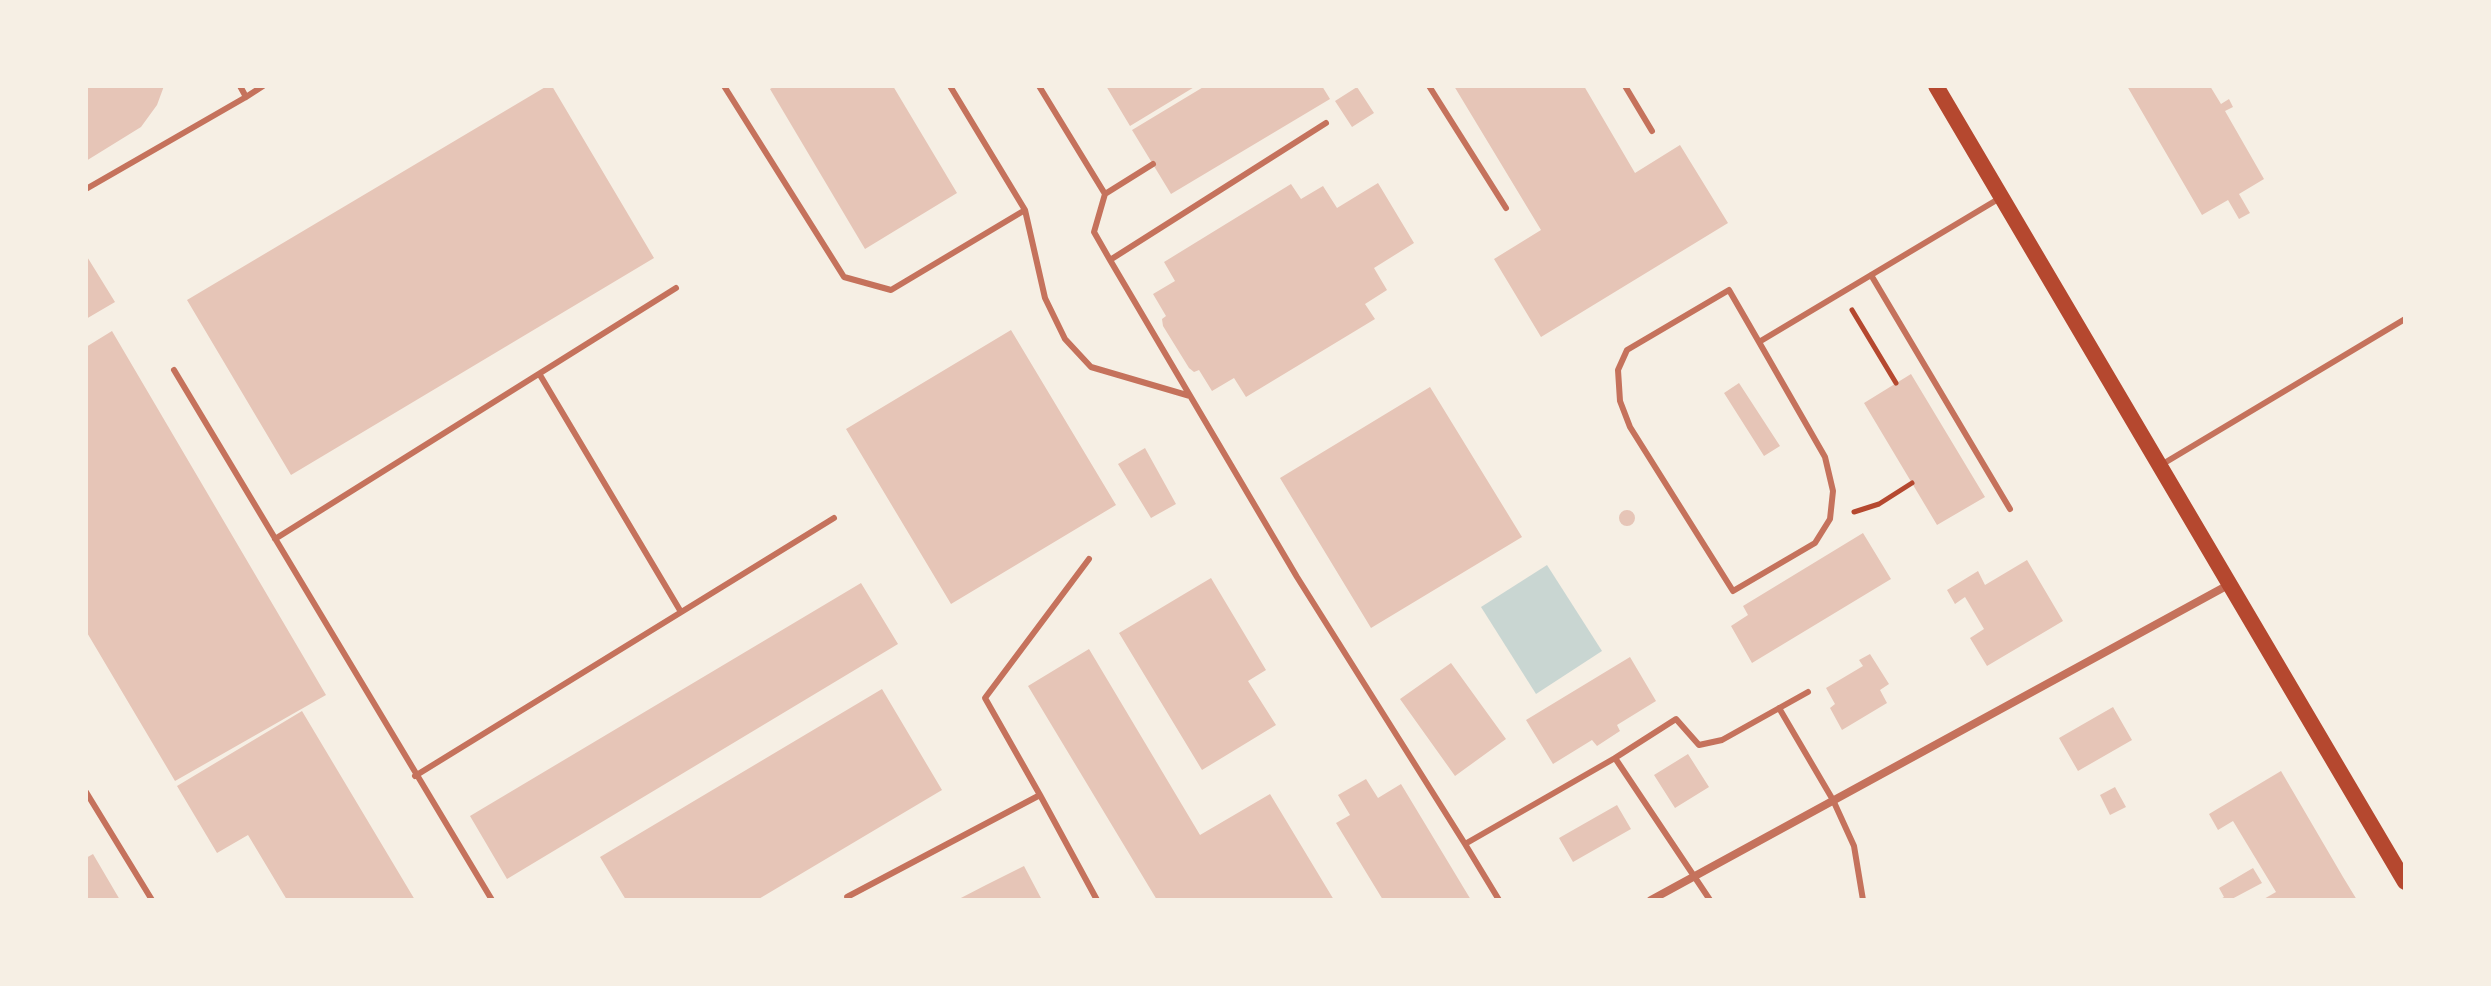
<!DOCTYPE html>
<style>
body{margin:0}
#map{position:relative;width:2491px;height:986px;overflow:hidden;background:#f6efe4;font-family:"Exo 2",sans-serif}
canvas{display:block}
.frame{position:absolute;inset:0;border:88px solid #f6efe4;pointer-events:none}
</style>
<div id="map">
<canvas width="2491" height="986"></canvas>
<div class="frame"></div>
</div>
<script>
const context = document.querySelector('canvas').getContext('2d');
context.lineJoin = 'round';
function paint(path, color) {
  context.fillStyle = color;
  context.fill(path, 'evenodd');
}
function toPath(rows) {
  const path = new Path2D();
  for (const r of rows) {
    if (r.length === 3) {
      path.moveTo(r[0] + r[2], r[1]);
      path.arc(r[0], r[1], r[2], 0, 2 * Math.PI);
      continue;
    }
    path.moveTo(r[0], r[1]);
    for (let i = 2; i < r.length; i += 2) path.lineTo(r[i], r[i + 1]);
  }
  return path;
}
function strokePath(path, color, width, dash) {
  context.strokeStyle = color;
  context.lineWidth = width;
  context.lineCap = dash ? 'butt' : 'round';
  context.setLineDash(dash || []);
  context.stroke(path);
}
paint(toPath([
 [1547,565,1602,651,1536,694,1481,607]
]), '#c9d6d2');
paint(toPath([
 [86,86,164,86,157,105,141,127,86,161],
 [547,86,552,86,654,258,291,475,187,300],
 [775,86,893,86,957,193,865,249,770,89],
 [1106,86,1196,86,1130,126],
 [1205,86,1322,86,1330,99,1171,194,1132,130],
 [1454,86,1584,86,1635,173,1680,145,1728,223,1541,337,1494,259,1541,230],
 [2127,86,2210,86,2221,104,2229,99,2233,107,2225,111,2264,179,2239,194,2250,213,2239,219,2228,200,2202,215],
 [1357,87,1374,113,1352,127,1335,101],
 [1378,183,1414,243,1374,268,1387,290,1365,304,1375,319,1246,397,1234,378,1212,391,1199,370,1194,372,1189,368,1163,326,1162,319,1166,316,1153,294,1175,281,1164,262,1291,184,1301,199,1323,186,1337,208],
 [86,255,115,302,86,319],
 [1011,330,1116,505,951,604,846,429],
 [112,331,326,695,175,781,86,631,86,347],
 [1911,374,1985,497,1937,525,1864,403],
 [1739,383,1780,446,1764,456,1724,393],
 [1430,387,1522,537,1371,628,1280,478],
 [1145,448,1176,504,1151,518,1118,464],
 [1627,518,8],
 [1863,533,1891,579,1752,663,1731,626,1748,615,1743,606],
 [2027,560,2063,621,1987,666,1970,638,1984,629,1965,597,1955,604,1947,590,1978,571,1985,585],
 [1211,578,1266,670,1248,681,1276,725,1202,770,1119,633],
 [861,583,898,644,507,879,470,816],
 [1089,649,1200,835,1270,794,1334,900,1157,900,1028,686],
 [1870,654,1889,684,1880,690,1887,703,1842,730,1830,708,1835,704,1826,688,1863,666,1859,660],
 [1630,657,1656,701,1617,725,1620,731,1597,746,1592,740,1553,764,1526,720],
 [1451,663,1506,739,1455,776,1400,699],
 [882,689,942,790,757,900,626,900,600,857],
 [2113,707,2132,740,2078,771,2059,738],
 [302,711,415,900,287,900,248,835,217,853,177,786],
 [1688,754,1709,787,1675,808,1654,775],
 [2281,771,2343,877,2357,900,2262,900,2276,892,2233,821,2218,830,2209,814],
 [1366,779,1378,798,1401,784,1471,900,1383,900,1336,823,1350,815,1338,795],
 [2115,787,2126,807,2110,815,2100,795],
 [1617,805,1631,829,1573,862,1559,838],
 [93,854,120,900,86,900,86,858],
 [1024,866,1042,900,957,900,986,885],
 [2253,868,2262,883,2230,900,2219,900,2224,897,2219,888]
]), '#e6c5b7');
strokePath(toPath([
 [1852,310,1896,383],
 [1854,512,1879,504,1912,483]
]), '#b5482f', 5);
strokePath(toPath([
 [240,86,246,97,263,86],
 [724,86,844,277,891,290,1025,210],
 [950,86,1025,210,1045,298,1065,339,1091,367,1190,396],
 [1039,86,1105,194,1094,232,1110,260,1297,577,1465,844,1615,758,1710,900],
 [1429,86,1506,208],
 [1625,86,1652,131],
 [86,189,246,97],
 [1105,194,1153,164],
 [1110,260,1326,123],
 [1871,275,2010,509],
 [1759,342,1729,290,1627,350,1618,370,1620,401,1630,427,1733,591,1815,543,1830,519,1833,491,1825,457,1759,342,2000,198],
 [174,370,492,900],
 [540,375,681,612],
 [2161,465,2405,319],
 [275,539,676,288],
 [1779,708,1833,800,1854,846,1863,900],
 [1615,758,1676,719,1699,745,1722,740,1808,692],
 [415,776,834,518],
 [86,792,152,900],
 [1040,795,985,698,1089,559],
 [1465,844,1499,900],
 [848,900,847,897,1040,795,1097,900]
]), '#c5725c', 6);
strokePath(toPath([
 [1651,900,2230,584]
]), '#c5725c', 8);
strokePath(toPath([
 [1936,86,2405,882]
]), '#b5482f', 16);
</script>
